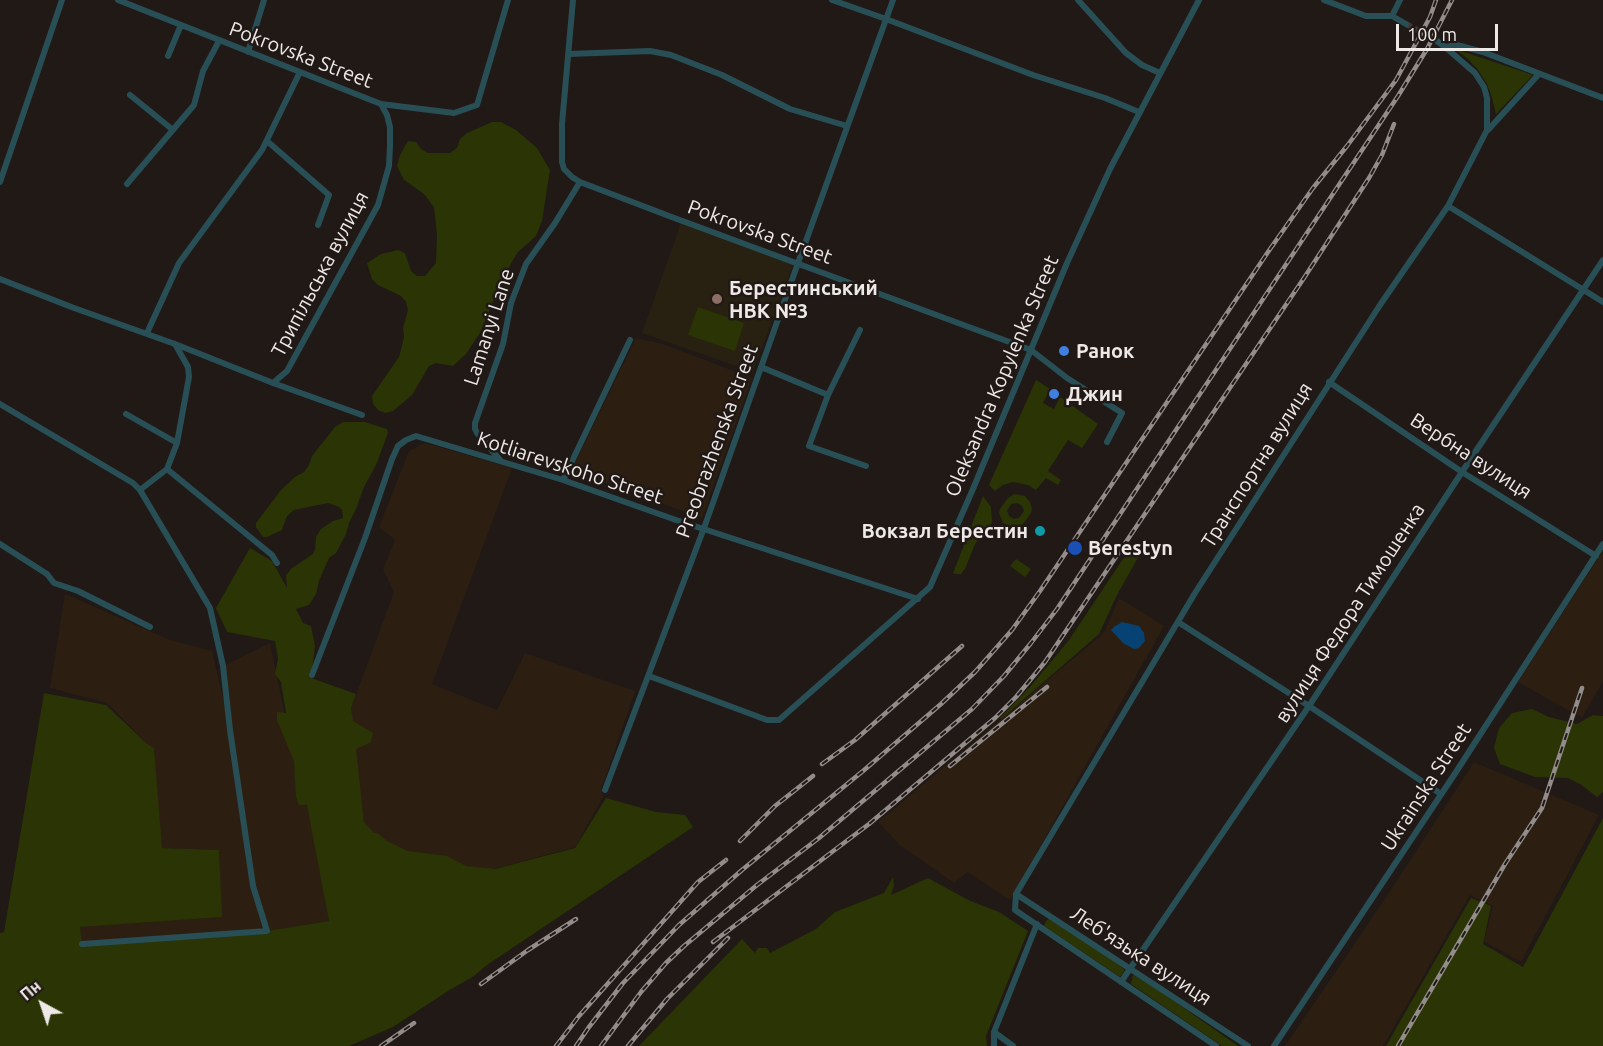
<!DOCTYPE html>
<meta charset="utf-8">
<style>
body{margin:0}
#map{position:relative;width:1603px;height:1046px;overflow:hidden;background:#201916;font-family:Ubuntu,sans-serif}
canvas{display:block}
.north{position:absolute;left:12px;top:974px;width:60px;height:60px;-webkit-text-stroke:4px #201916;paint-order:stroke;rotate:320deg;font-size:16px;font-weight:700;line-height:24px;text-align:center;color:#eee9e7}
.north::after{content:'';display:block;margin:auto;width:21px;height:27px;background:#eee9e7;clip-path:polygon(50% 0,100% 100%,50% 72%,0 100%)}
.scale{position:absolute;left:1396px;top:24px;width:102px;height:27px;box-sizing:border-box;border:3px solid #eee9e7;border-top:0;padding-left:8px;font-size:18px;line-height:21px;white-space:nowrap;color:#eee9e7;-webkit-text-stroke:4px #201916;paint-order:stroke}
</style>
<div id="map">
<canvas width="1603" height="1046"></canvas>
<div class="north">Пн</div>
<div class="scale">100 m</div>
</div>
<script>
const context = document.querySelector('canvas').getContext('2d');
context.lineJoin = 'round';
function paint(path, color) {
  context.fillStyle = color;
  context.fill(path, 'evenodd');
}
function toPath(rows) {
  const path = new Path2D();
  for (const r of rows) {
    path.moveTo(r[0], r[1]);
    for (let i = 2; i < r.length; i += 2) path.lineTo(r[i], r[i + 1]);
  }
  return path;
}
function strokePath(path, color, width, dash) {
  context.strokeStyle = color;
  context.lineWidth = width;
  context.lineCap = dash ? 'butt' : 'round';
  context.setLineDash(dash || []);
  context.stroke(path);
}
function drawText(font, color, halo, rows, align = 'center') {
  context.font = font + ' Ubuntu,sans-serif';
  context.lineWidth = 5;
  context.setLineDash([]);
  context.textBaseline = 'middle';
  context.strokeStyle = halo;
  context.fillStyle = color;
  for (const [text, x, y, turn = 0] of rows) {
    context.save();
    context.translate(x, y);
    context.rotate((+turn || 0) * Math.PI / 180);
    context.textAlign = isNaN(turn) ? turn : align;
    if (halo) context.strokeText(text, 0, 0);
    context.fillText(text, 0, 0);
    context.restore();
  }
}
paint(toPath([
 [636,338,663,344,752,378,702,518,571,471],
 [425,443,512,468,432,684,497,710,525,653,635,691,601,790,603,797,575,847,482,872,388,850,364,822,351,708,394,592,383,569,395,540,379,527,409,451],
 [1603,551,1603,681,1582,718,1518,682],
 [65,594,170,640,212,651,229,723,223,666,270,643,287,725,310,814,329,921,267,931,82,944,79,927,221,917,219,850,161,848,154,748,146,743,107,703,50,688],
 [1119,598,1164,626,1010,900,968,872,954,883,900,845,878,822,1104,633],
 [1474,762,1599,815,1521,962,1484,941,1493,906,1470,895,1383,1046,1285,1046,1385,899]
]), '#2c1f12');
paint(toPath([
 [681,223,793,265,753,372,642,333]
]), '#282111');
paint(toPath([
 [1455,49,1533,75,1496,114,1492,98,1487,84,1478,70,1468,59],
 [492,122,501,122,516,130,537,148,550,170,542,221,536,236,518,252,513,260,500,285,480,333,466,354,453,366,436,363,429,366,412,395,393,411,385,413,378,410,373,404,372,396,399,357,404,337,403,328,408,310,406,302,401,296,378,285,372,279,367,263,381,254,398,250,405,253,411,271,417,276,425,276,436,263,437,235,434,207,424,194,404,180,397,166,400,155,408,141,416,142,421,149,428,153,450,153,457,148,460,139,467,133],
 [698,307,744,323,735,351,688,335],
 [1036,380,1050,389,1043,403,1054,409,1060,397,1098,424,1082,448,1068,440,1048,471,1061,480,1058,485,1046,478,1036,490,1028,485,1013,482,1003,485,995,491,989,485],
 [343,422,365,422,387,429,388,433,376,465,364,487,356,509,349,523,346,534,336,553,329,558,319,581,316,594,309,605,296,609,303,623,311,626,315,646,311,678,356,694,351,708,353,721,373,733,371,742,356,749,364,822,374,833,377,833,387,841,408,851,447,856,466,866,495,869,575,848,606,798,656,812,685,815,693,827,487,965,474,976,448,991,393,1027,349,1046,0,1046,0,933,4,932,44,693,106,705,146,743,154,748,162,848,219,850,222,917,80,927,82,944,267,931,329,921,307,805,299,805,296,797,294,761,277,720,277,712,286,713,281,682,275,674,278,659,275,641,227,632,216,608,250,548,272,561,287,588,286,575,292,568,313,554,315,550,316,537,321,529,333,521,343,518,342,510,339,507,328,503,294,510,287,516,282,530,267,537,263,537,256,527,256,523,281,490,295,477,304,472,309,465,312,456,335,427],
 [1014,494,1025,496,1030,502,1032,509,1031,513,1023,524,1013,528,1003,523,999,513,1000,509,1008,498],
 [1017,503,1022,506,1024,511,1019,518,1014,519,1009,516,1007,511,1011,504],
 [983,496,991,507,992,522,990,526,975,544,965,569,961,574,956,574,953,573],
 [1134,551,1140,554,1118,593,1099,634,1001,719,1000,718,1030,687,1069,640,1123,559],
 [1016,559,1031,569,1025,577,1010,566],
 [1532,709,1549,717,1577,724,1593,715,1603,716,1603,792,1597,797,1580,784,1568,778,1535,777,1500,764,1494,748,1499,728,1512,713],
 [1603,818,1603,1046,1386,1046,1471,898,1491,906,1483,944,1523,967],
 [893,877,894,885,891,895,928,878,968,900,999,912,1028,931,986,1036,987,1046,639,1046,742,939,755,953,758,948,767,948,770,953,816,929,835,912,884,893],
 [1049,919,1113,960,1125,970,1120,977,1044,926,1046,921],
 [1133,975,1147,982,1238,1046,1222,1046,1131,984]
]), '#2b3404');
paint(toPath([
 [1122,622,1139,626,1144,633,1145,641,1139,648,1134,649,1123,643,1111,630,1114,627]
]), '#074274');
strokePath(toPath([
 [1406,24,1437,41]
]), '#3f3835', 6, [6, 3]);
strokePath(toPath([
 [118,0,381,104,454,113,477,105,508,0],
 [573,0,562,124,562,162,564,169,572,177,580,182,669,216,1031,350,1067,378,1122,413,1107,442],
 [832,0,886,19,1033,75,1105,98,1139,112],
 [1078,0,1126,53,1142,65,1160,73],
 [1324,0,1366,16,1392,16,1406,24],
 [1392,16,1400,0],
 [1437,41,1445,47,1457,45,1483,52,1603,98],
 [248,52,264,0],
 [569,54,650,51,671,55,722,75,790,109,847,126],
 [168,56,181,25],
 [130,95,173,130],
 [1488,130,1539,74],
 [267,141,329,195,318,225],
 [0,182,62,0],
 [127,184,194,105,203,71,219,41],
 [1448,206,1603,302],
 [0,279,74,308,175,344,273,383,362,415],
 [860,330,828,395,809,446,866,466],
 [147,333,179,263,262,150,300,72],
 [761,367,828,395],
 [1329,382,1462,472,1596,556],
 [273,383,287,371,378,205,389,166,390,146,390,127,387,115,381,104],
 [0,404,133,483,140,490,210,608,223,666,230,730,253,886,267,931,82,944],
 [126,414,177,443],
 [500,460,477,433,475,429,475,423,503,344,511,303,526,264,555,223,580,182],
 [167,469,272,555,277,563],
 [563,480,630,340],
 [140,490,167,469,177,443,189,377,188,367,175,344],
 [0,544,47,574,54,583,78,591,150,627],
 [1178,622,1309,706,1441,794],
 [312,675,365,538,392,459,398,446,406,440,416,436,563,480,676,520,918,599],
 [649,676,767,720,779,720,930,587,973,489,1067,263,1110,169,1199,0],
 [605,790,704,528,798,263,893,0],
 [1016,894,1248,1046],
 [1121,982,1309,706,1462,472,1603,260],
 [994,1032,1013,1046],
 [994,1046,994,1032,1037,924],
 [1216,1046,1015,910,1016,894,1195,593,1380,305,1448,206,1487,130,1487,98,1484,87,1475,73,1445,47],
 [1274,1046,1456,772,1603,544]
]), '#284f56', 6);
const rail = toPath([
 [822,764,855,740,962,646],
 [950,766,1047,687],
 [740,841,775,806,813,776],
 [713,942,869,824,995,718,1016,697,1045,662,1304,278,1369,178,1382,155,1394,124],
 [481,984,528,950,576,919],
 [381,1046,414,1023],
 [556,1046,579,1016,698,882,726,860],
 [576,1046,589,1027,623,983,679,925,742,870,863,771,941,704,975,672,1012,630,1040,591,1268,252,1313,188,1347,146,1396,80,1430,17,1436,0],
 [601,1046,641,992,666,963,684,946,757,885,819,838,972,709,1004,676,1031,643,1057,609,1398,96,1427,49,1452,0],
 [628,1046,667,999,728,938],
 [1398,1046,1505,864,1542,808,1582,688]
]);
strokePath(rail, '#928c8a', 4.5);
strokePath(rail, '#201916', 2, [7]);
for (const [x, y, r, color] of [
 [717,299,6,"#8d6e63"],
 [1064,351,6,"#3f7fe0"],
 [1054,394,6,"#3f7fe0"],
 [1040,531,6,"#0f9aa8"],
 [1075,548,8,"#1a4fb4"]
]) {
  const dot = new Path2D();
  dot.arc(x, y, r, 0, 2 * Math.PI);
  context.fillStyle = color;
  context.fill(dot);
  strokePath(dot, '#201916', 2);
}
drawText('20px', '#eee9e7', '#201916', [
 ["Pokrovska Street",301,55,21],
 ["Pokrovska Street",760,232,20],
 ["Трипільська вулиця",320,274,-62],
 ["Lamanyi Lane",489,327,-72],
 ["Oleksandra Kopylenka Street",1002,376,-67],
 ["Preobrazhenska Street",717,441,-70],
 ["Вербна вулиця",1471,456,33],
 ["Транспортна вулиця",1257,465,-58],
 ["Kotliarevskoho Street",570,468,18],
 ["вулиця Федора Тимошенка",1350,613,-57],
 ["Ukrainska Street",1426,787,-57],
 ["Леб'язька вулиця",1141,956,33]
]);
drawText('bold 20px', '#eee9e7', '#201916', [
 ["Берестинський",729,288],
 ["НВК №3",729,311],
 ["Ранок",1076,351],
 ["Джин",1066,394],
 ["Вокзал Берестин",1028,531,"right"],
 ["Berestyn",1088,548]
], 'left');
</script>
